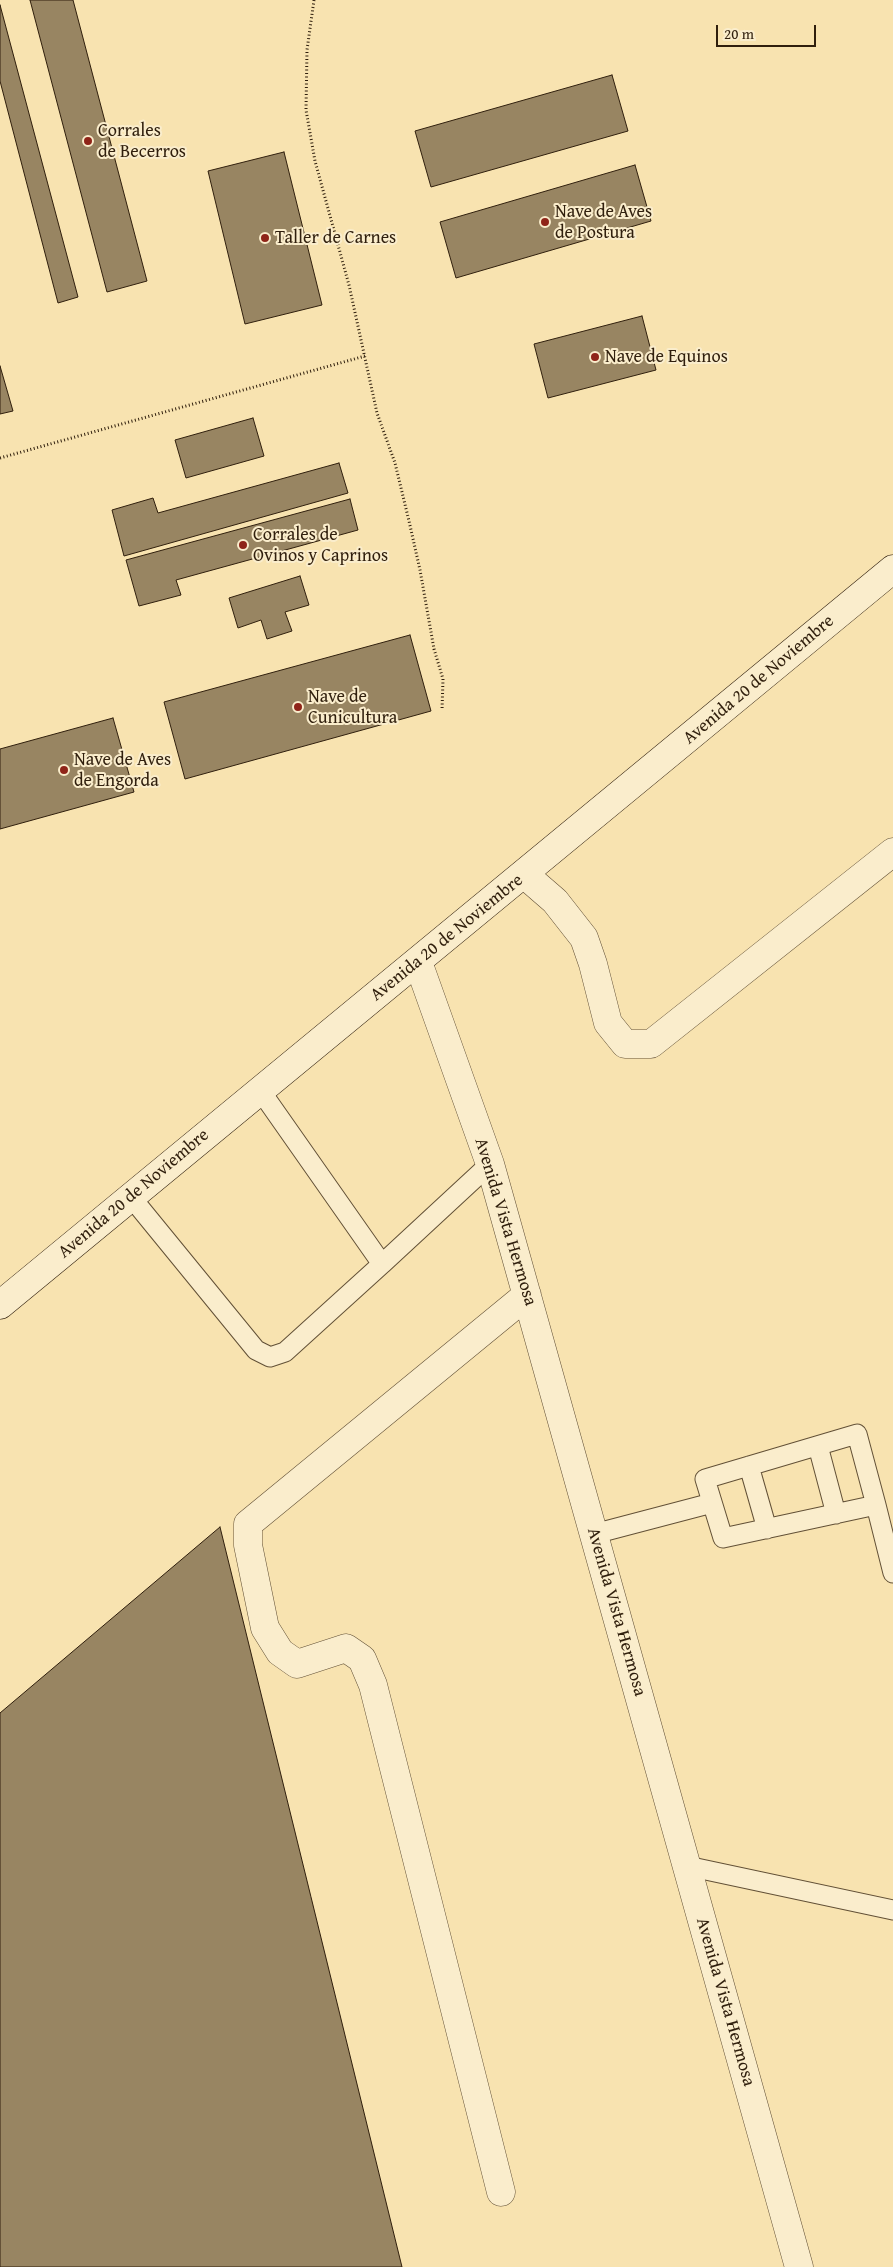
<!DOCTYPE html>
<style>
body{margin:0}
#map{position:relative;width:893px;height:2267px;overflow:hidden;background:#f8e3b0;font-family:"Gentium Book Plus",serif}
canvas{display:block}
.scale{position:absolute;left:716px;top:25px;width:100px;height:22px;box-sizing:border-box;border:2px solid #301f0d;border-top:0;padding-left:6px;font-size:15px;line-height:18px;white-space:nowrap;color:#301f0d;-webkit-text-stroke:4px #faedcc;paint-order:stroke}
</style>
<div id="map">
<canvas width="893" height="2267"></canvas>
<div class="scale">20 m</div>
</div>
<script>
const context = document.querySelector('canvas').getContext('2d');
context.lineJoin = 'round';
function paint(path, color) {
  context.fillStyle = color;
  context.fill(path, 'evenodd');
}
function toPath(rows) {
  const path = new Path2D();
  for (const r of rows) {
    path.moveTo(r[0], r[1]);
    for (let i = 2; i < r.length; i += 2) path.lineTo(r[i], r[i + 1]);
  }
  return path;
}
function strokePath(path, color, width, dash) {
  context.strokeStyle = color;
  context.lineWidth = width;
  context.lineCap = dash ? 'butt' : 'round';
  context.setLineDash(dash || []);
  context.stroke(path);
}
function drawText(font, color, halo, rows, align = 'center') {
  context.font = font + ' "Gentium Book Plus",serif';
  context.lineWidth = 4;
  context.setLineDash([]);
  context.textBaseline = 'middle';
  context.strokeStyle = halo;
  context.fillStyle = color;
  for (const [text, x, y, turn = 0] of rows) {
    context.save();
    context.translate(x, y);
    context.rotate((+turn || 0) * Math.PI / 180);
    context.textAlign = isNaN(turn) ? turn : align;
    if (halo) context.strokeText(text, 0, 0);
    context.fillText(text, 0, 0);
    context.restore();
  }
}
const building = toPath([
 [30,0,73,0,147,281,107,292,30,0],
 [0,5,78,297,58,303,0,81,0,5],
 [612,75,628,131,431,187,415,131,612,75],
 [284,152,322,305,245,324,208,171,284,152],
 [635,165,651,221,456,278,440,222,635,165],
 [642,316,656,370,548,398,534,344,642,316],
 [0,366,13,411,0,414,0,366],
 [253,418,264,456,186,478,175,440,253,418],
 [339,463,348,493,124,556,112,510,153,498,158,513,339,463],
 [350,499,358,530,176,580,181,595,139,606,126,560,350,499],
 [300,576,309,605,285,612,292,631,267,639,261,620,238,628,229,598,300,576],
 [410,635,431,711,185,779,164,702,410,635],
 [113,718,134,792,0,829,0,749,113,718],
 [220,1527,402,2267,0,2267,0,1713,220,1527]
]);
paint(building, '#988562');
strokePath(building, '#301f0d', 1);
const service = toPath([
 [131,1197,256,1350,270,1357,285,1352,382,1264,260,1090],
 [382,1264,490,1164],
 [818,1446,836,1514],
 [749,1466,767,1529],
 [876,1505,723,1538,705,1479,857,1434,876,1505,893,1573],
 [594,1534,712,1503],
 [687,1866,893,1910]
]);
const minor = toPath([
 [525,875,555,901,584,938,593,964,608,1023,625,1044,651,1044,893,852],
 [418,962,490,1164,799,2267],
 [501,2192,373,1685,362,1659,346,1648,297,1664,280,1652,265,1628,248,1545,248,1524,527,1295]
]);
const secondary = toPath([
 [0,1305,893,569]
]);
strokePath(service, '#625036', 21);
strokePath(minor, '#625036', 29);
strokePath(secondary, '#301f0d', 29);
strokePath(toPath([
 [314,0,307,50,306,110,315,161,349,285,377,413,395,463,409,521,420,570,434,649,443,679,442,710],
 [0,458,365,356]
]), '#301f0d', 3, [1, 2.5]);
strokePath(service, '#faedcc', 19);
strokePath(minor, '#faedcc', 28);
strokePath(secondary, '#faedcc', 28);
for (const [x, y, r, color] of [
 [88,141,5,"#8f2418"],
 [545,222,5,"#8f2418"],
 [265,238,5,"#8f2418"],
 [595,357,5,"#8f2418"],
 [243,545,5,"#8f2418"],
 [298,707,5,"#8f2418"],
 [64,770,5,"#8f2418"]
]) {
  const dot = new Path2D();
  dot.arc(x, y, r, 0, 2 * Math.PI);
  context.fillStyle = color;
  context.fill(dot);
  strokePath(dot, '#faedcc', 2);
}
drawText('18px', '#301f0d', '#faedcc', [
 ["Corrales",98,131],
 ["de Becerros",98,152],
 ["Nave de Aves",555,212],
 ["de Postura",555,233],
 ["Taller de Carnes",275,238],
 ["Nave de Equinos",605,357],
 ["Corrales de",253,535],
 ["Ovinos y Caprinos",253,556],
 ["Nave de",308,697],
 ["Cunicultura",308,718],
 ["Nave de Aves",74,760],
 ["de Engorda",74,781]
], 'left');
drawText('18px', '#301f0d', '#faedcc', [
 ["Avenida 20 de Noviembre",759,680,-40],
 ["Avenida 20 de Noviembre",447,938,-39],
 ["Avenida 20 de Noviembre",134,1194,-40],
 ["Avenida Vista Hermosa",505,1222,73],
 ["Avenida Vista Hermosa",616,1612,74],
 ["Avenida Vista Hermosa",725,2002,74]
]);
</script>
